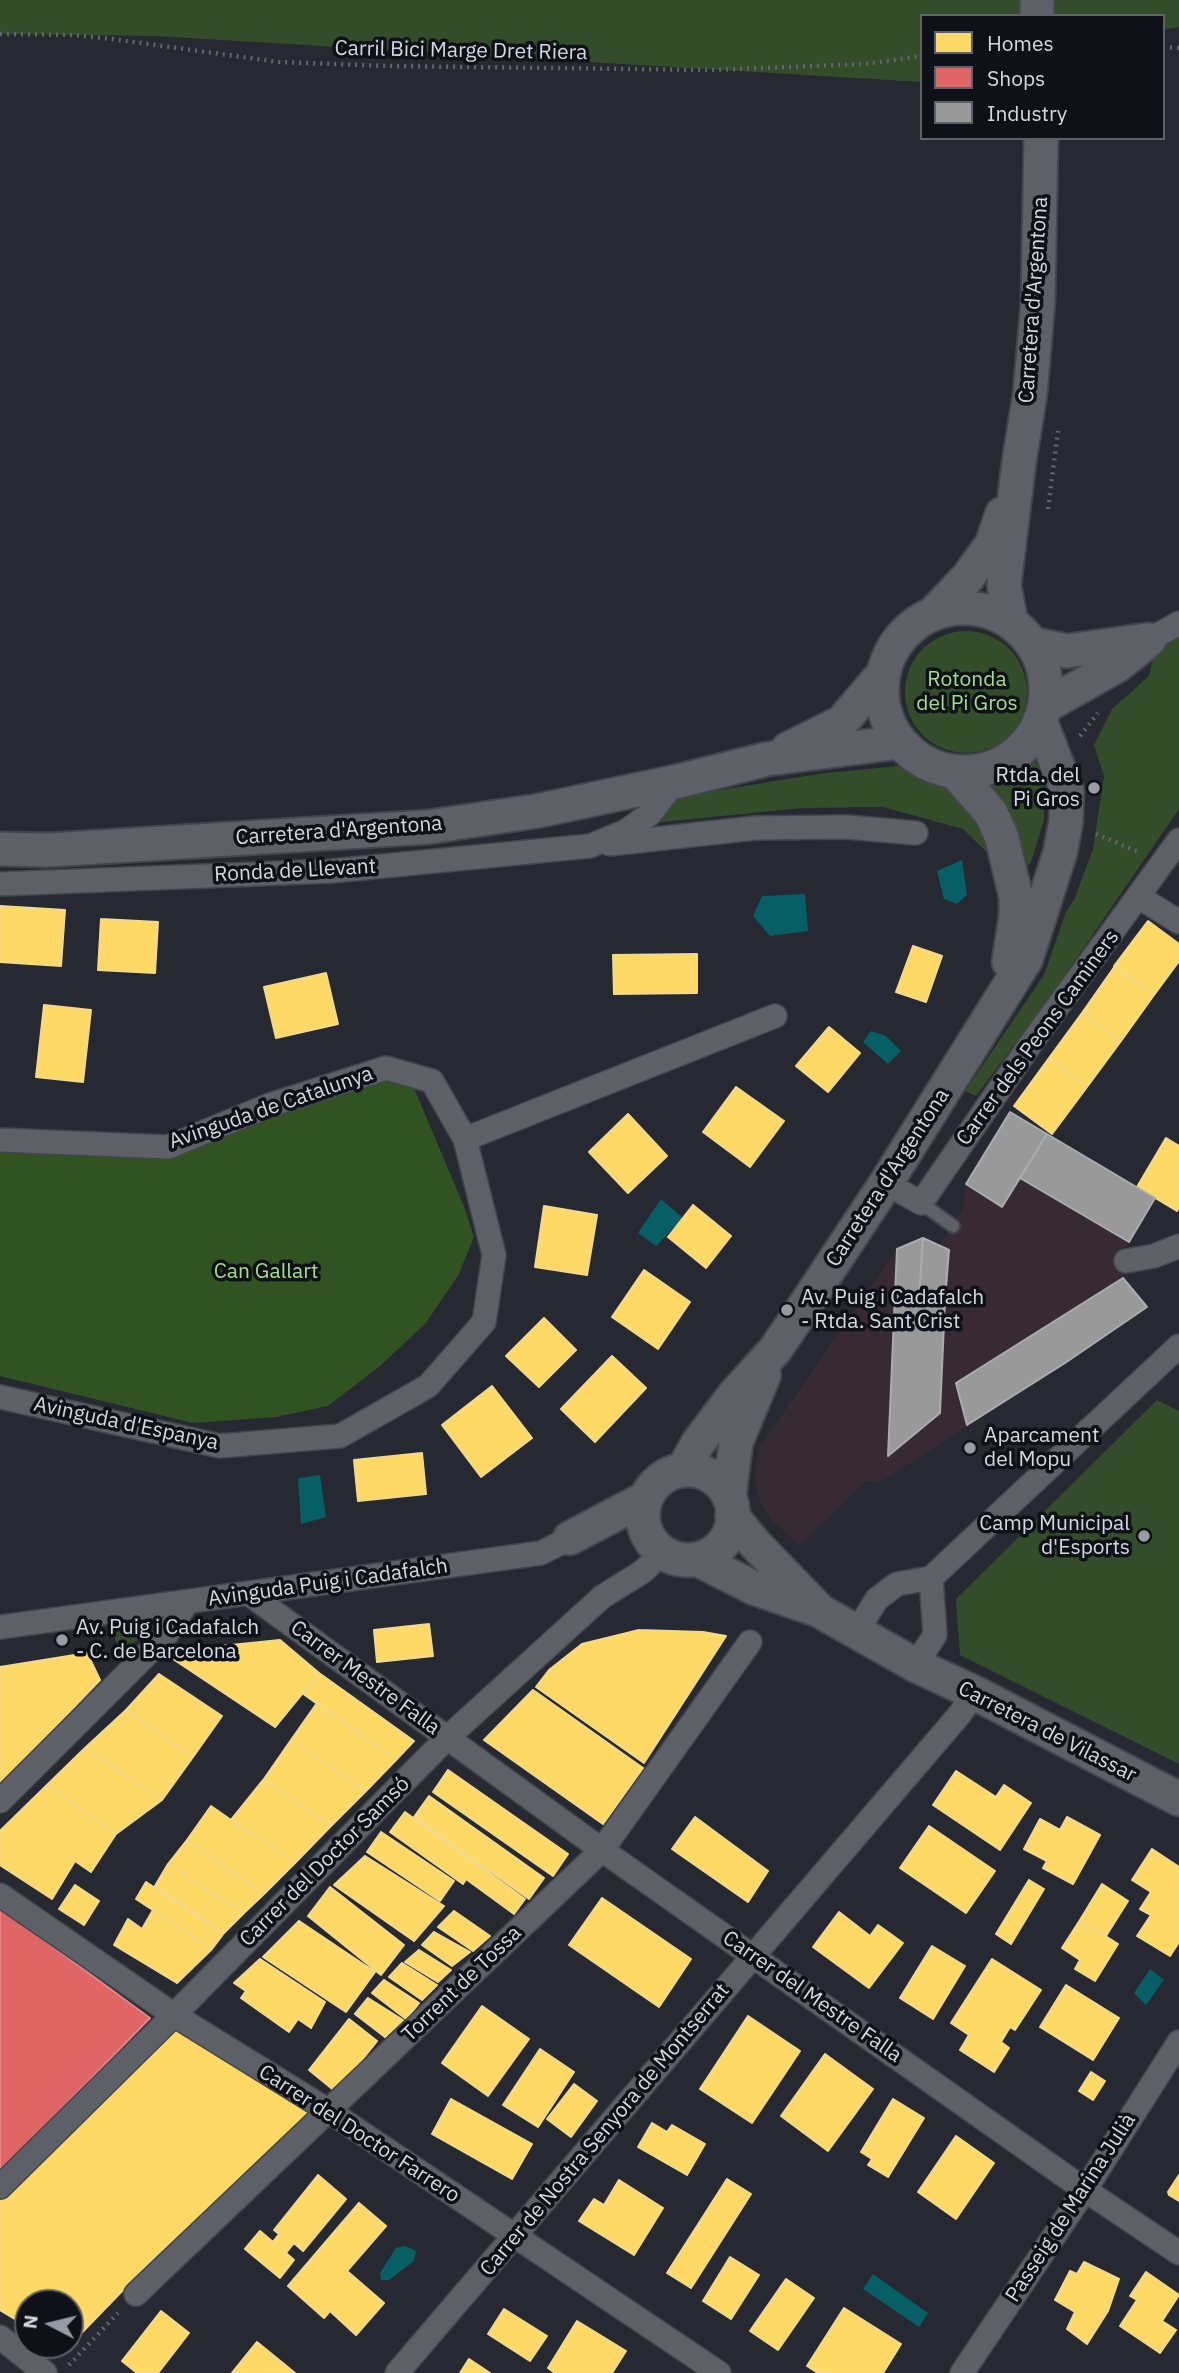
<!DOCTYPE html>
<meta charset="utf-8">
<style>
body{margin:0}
#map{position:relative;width:1179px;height:2373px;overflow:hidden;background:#262931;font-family:"IBM Plex Sans",sans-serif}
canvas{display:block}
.legend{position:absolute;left:920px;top:14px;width:245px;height:126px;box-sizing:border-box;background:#0e1117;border:2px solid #5d6168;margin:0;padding:9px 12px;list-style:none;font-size:21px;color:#d4d9e1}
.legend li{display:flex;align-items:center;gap:14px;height:35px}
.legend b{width:35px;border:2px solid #5d6168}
.north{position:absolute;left:14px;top:2289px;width:70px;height:70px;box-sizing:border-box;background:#0e1117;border:2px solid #5d6168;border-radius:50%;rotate:277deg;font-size:19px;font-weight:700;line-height:28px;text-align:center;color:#d4d9e1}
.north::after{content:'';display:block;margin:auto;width:24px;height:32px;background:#979ba3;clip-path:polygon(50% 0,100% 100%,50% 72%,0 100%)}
</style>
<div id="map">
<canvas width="1179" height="2373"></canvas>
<ul class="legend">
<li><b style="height:19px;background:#ffd966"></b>Homes</li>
<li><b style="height:19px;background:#e06666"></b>Shops</li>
<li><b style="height:19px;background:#999"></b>Industry</li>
</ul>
<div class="north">N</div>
</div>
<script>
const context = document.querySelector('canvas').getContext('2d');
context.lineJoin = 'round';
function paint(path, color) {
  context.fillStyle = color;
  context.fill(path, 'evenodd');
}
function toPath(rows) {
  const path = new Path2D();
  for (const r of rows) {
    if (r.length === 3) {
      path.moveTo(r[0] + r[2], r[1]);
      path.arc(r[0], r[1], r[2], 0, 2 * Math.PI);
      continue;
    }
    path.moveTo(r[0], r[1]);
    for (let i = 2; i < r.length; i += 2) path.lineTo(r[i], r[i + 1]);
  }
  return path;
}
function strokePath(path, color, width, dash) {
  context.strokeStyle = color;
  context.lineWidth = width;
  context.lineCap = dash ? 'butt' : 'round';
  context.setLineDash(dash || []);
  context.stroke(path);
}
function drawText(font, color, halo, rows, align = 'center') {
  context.font = font + ' "IBM Plex Sans",sans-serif';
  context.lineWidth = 7;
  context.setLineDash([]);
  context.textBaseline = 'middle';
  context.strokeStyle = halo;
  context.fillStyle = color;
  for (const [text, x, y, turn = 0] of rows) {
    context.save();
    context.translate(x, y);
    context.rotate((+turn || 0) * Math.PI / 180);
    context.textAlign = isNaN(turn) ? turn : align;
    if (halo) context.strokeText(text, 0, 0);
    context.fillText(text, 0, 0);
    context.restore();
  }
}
paint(toPath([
 [1010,1112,1155,1198,1125,1247,1123,1278,1147,1307,1065,1363,879,1483,865,1481,800,1545,772,1521,760,1503,755,1477,759,1448,897,1249,923,1238,939,1245,963,1210,966,1184]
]), '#382a33');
paint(toPath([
 [0,0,1179,0,1179,27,1163,30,1163,16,922,16,922,82,155,36,0,34],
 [1179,628,1179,809,1054,991,976,1096,965,1091,1044,975,1066,912,1074,900,1093,849,1104,776,1094,745,1112,709,1149,676,1158,639],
 [966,692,61],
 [1030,754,1044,776,1044,820,1031,862,1022,871,977,783,1009,781],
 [898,766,932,782,948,783,980,812,1000,865,963,829,883,807,802,808,651,823,678,797,818,774],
 [1157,1400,1179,1411,1179,1764,960,1655,956,1599],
 [178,1607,122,1653,104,1617]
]), '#334c29');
paint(toPath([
 [386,1068,413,1086,463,1204,474,1237,458,1276,425,1324,380,1366,328,1406,276,1417,193,1423,0,1376,0,1150,167,1159,178,1152]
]), '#315322');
paint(toPath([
 [962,860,967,895,957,904,944,899,937,871],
 [805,894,808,931,770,936,753,916,762,896],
 [871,1031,886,1036,901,1051,888,1064,863,1042],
 [661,1199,683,1218,656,1246,638,1233],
 [320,1475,326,1517,301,1524,298,1478],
 [1150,1969,1164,1980,1146,2005,1134,1993],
 [405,2246,416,2251,414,2261,389,2280,381,2280,380,2273,396,2248],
 [873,2274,928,2313,919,2327,863,2289]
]), '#065f65');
const homes = toPath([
 [0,906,65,910,61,966,0,962,0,906],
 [101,919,158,922,155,973,98,970,101,919],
 [1148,921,1179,944,1179,961,1154,995,1114,966,1148,921],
 [913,946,942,956,926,1002,896,992,913,946],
 [697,954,697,993,614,994,613,955,697,954],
 [1115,966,1154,995,1121,1041,1082,1013,1115,966],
 [326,973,338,1024,276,1038,264,987,326,973],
 [44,1005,91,1010,83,1082,36,1077,44,1005],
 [1082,1013,1121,1041,1087,1087,1049,1058,1082,1013],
 [829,1027,860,1053,828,1092,796,1066,829,1027],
 [1049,1058,1087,1087,1052,1134,1014,1106,1049,1058],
 [736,1087,784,1121,750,1167,703,1132,736,1087],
 [628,1114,667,1156,628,1193,589,1152,628,1114],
 [1166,1138,1179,1146,1179,1207,1177,1211,1137,1187,1166,1138],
 [693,1205,731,1236,706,1268,668,1237,693,1205],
 [544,1206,597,1215,587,1275,535,1267,544,1206],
 [644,1270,690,1302,658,1349,612,1317,644,1270],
 [544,1318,576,1350,539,1387,506,1356,544,1318],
 [612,1356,646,1388,595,1442,561,1409,612,1356],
 [492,1386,532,1438,481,1477,442,1425,492,1386],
 [422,1453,426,1494,358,1501,354,1460,422,1453],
 [429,1624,433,1656,377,1662,374,1630,429,1624],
 [639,1630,703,1632,726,1636,644,1763,536,1687,549,1670,582,1644,639,1630],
 [280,1640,319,1673,275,1727,173,1659,182,1650,280,1640],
 [87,1653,100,1680,0,1784,0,1667,87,1653],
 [319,1673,414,1741,396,1760,302,1693,319,1673],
 [159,1674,222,1716,193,1757,126,1710,159,1674],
 [533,1690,643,1768,603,1824,484,1740,533,1690],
 [317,1703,396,1760,366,1791,291,1740,317,1703],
 [126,1710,193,1757,162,1800,85,1748,126,1710],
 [291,1740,366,1791,331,1826,264,1779,291,1740],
 [85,1748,162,1800,116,1834,47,1785,85,1748],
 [448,1770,568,1854,553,1876,433,1792,448,1770],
 [956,1771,996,1797,1004,1785,1031,1803,1000,1850,933,1805,956,1771],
 [264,1779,331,1826,296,1862,231,1820,264,1779],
 [47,1785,116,1834,91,1872,75,1861,52,1899,0,1865,0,1831,47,1785],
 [429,1796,544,1878,529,1899,414,1817,429,1796],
 [211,1806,231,1820,296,1862,264,1894,187,1840,211,1806],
 [405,1812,525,1899,514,1914,466,1879,463,1884,390,1832,405,1812],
 [695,1817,768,1871,748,1902,672,1849,695,1817],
 [1067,1817,1100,1835,1073,1884,1043,1868,1047,1861,1024,1849,1040,1819,1060,1830,1067,1817],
 [929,1826,995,1871,966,1913,900,1868,929,1826],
 [381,1832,454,1881,440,1901,367,1852,381,1832],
 [187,1840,264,1894,244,1913,168,1864,187,1840],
 [1152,1849,1179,1867,1179,1942,1170,1956,1137,1936,1151,1915,1140,1909,1151,1892,1132,1880,1152,1849],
 [365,1856,444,1906,414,1941,334,1885,365,1856],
 [168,1864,244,1913,224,1933,155,1886,168,1864],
 [1029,1880,1044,1889,1011,1944,996,1934,1029,1880],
 [146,1882,224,1933,212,1949,136,1899,146,1882],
 [1102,1884,1128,1901,1106,1936,1080,1920,1102,1884],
 [75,1885,99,1901,84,1925,59,1909,75,1885],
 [330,1887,404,1945,381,1975,308,1916,330,1887],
 [602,1898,691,1959,659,2007,569,1945,602,1898],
 [153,1910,212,1949,177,1983,114,1945,128,1919,142,1929,153,1910],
 [454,1911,490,1936,473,1951,438,1927,454,1911],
 [839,1912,870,1936,878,1925,903,1943,869,1988,813,1947,839,1912],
 [1080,1920,1118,1944,1095,1981,1075,1969,1080,1960,1062,1948,1080,1920],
 [299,1921,375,1972,346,2012,263,1957,299,1921],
 [434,1932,470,1952,452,1966,422,1945,434,1932],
 [932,1946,965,1966,933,2019,900,1998,932,1946],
 [419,1950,451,1970,438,1982,405,1962,419,1950],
 [260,1959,325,2002,311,2028,298,2019,289,2032,241,1998,246,1991,234,1983,260,1959],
 [992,1959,1041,1990,1015,2030,1010,2027,1001,2042,1009,2048,994,2072,960,2050,969,2035,951,2023,992,1959],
 [402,1963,437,1985,422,2000,389,1977,402,1963],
 [384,1980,419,2003,406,2019,372,1993,384,1980],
 [1066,1985,1119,2018,1093,2060,1040,2027,1066,1985],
 [368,1998,403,2020,385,2037,355,2014,368,1998],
 [482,2006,529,2039,488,2096,442,2063,482,2006],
 [748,2016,800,2051,752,2123,700,2089,748,2016],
 [349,2019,377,2041,336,2092,309,2070,349,2019],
 [176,2026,312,2115,158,2254,65,2350,57,2345,70,2345,70,2303,28,2303,28,2327,0,2310,0,2200,176,2026],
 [540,2049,574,2072,538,2127,503,2105,540,2049],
 [825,2054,873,2089,828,2151,781,2116,825,2054],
 [1091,2072,1105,2081,1093,2100,1079,2091,1091,2072],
 [574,2084,597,2101,571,2137,547,2119,574,2084],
 [451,2099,532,2144,512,2179,432,2134,451,2099],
 [893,2099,924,2118,888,2177,868,2165,872,2159,861,2152,893,2099],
 [652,2123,667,2132,672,2125,705,2144,687,2175,638,2147,652,2123],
 [956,2136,994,2163,956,2219,918,2192,956,2136],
 [318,2175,346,2199,303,2251,294,2243,286,2253,294,2260,280,2278,245,2249,260,2231,273,2242,279,2234,274,2230,318,2175],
 [1179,2175,1179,2201,1169,2195,1168,2192,1179,2175],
 [727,2179,751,2194,691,2288,667,2273,727,2179],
 [619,2180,663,2208,634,2255,579,2221,594,2199,604,2205,619,2180],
 [359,2203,386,2226,347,2271,384,2303,356,2335,330,2311,324,2318,288,2286,359,2203],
 [730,2257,759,2275,731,2319,703,2301,730,2257],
 [1084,2262,1119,2279,1108,2311,1087,2344,1067,2329,1075,2312,1055,2300,1070,2271,1077,2274,1084,2262],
 [1146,2272,1179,2295,1162,2321,1176,2330,1160,2353,1120,2326,1137,2300,1130,2296,1146,2272],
 [786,2279,814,2298,778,2350,750,2331,786,2279],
 [844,2308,901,2344,883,2373,818,2373,807,2366,844,2308],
 [504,2309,547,2336,530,2361,488,2334,504,2309],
 [161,2311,189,2333,158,2373,137,2373,122,2361,161,2311],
 [577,2321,626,2351,612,2373,555,2373,548,2368,577,2321],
 [257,2342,295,2373,232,2373,257,2342],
 [469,2359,490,2373,460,2373,469,2359]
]);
paint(homes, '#ffd966');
strokePath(homes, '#f2d98b', 2);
const shops = toPath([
 [0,1908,150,2018,0,2172,0,1908]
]);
paint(shops, '#e06666');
strokePath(shops, '#dc888b', 2);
const industry = toPath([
 [1010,1112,1047,1134,1002,1207,966,1184,1010,1112],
 [1047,1134,1155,1198,1129,1242,1020,1178,1047,1134],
 [923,1238,919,1298,945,1300,940,1413,888,1456,897,1249,923,1238],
 [923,1238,949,1250,945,1300,919,1298,923,1238],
 [1123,1278,1147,1307,1065,1363,967,1425,956,1383,1123,1278]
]);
paint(industry, '#999');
strokePath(industry, '#abacaf', 2);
const lane = toPath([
 [921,1203,953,1226]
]);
const street = toPath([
 [1149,640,1179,623],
 [610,844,755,828,847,827,916,833],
 [0,884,332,871,590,846,626,831,650,814,675,782],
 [1139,897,1179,922],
 [465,1139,775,1016],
 [0,1140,168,1147,270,1105,386,1068,432,1081,465,1139,494,1255,484,1322,428,1386,340,1436,220,1446,0,1397],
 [886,1183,921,1203,1032,1042,1179,840],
 [1126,1261,1154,1256,1179,1246],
 [249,1594,602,1850,1085,2190,1179,2253],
 [0,1627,541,1553,570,1538],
 [857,1631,877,1599,897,1584,931,1578,1179,1346],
 [915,1665,935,1635,931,1578],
 [0,1801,167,1634,187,1602],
 [0,1895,174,2015,329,2111,719,2373],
 [0,2187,174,2015,447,1738,602,1597,642,1572,663,1553],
 [136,2294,602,1850,750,1642],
 [0,2337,45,2373],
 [397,2373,960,1714,975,1693],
 [962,2373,1085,2190,1179,2042]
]);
const secondary = toPath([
 [1037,0,1037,16],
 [964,690,82],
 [933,614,968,577,992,544,1002,514],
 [1011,623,1004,585,1019,462,1030,394,1038,302,1041,138],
 [1032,644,1067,651,1147,640],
 [1045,706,1118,665,1149,640],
 [788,749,842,722,883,674],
 [955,772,991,813,1002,838,1016,897,1016,915,1009,962],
 [0,849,49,850,428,827,537,811,675,782,767,759,900,742],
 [683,1470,698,1443,735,1394,775,1350,796,1319,886,1183,1026,959,1060,853,1066,821,1067,791,1040,720],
 [688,1515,45],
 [729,1497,736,1442,764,1375],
 [732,1516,756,1545,817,1608],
 [570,1538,646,1498],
 [697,1559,754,1588,818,1610,915,1665,975,1693,1179,1799]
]);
strokePath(lane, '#43464d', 16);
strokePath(street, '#43464d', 26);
strokePath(secondary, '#43464d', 37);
strokePath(toPath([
 [0,34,73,35,112,39,279,62,388,66,711,70,865,64,922,56],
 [1163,47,1179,48],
 [1048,509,1058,431],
 [1080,736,1098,713],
 [1096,834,1139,852],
 [69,2365,118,2313]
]), '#616469', 4.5, [2, 5]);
strokePath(lane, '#5d6067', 12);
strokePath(street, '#5d6067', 23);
strokePath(secondary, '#5d6067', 33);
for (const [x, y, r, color] of [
 [1094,788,7,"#979ba3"],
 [787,1310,7,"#979ba3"],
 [970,1448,7,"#979ba3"],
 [1144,1536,7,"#979ba3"],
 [62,1640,7,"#979ba3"]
]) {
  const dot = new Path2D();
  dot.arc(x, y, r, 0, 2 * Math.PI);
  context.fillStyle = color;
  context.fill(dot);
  strokePath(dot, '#0e1117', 2.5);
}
drawText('21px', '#d4d9e1', '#0e1117', [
 ["Carril Bici Marge Dret Riera",461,51,1],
 ["Carretera d'Argentona",1034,300,-86],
 ["Carretera d'Argentona",339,831,-4],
 ["Ronda de Llevant",295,871,-3],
 ["Carrer dels Peons Caminers",1038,1038,-54],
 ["Avinguda de Catalunya",271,1108,-19],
 ["Carretera d'Argentona",888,1178,-57],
 ["Avinguda d'Espanya",126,1424,12],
 ["Avinguda Puig i Cadafalch",328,1583,-8],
 ["Carrer Mestre Falla",365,1678,36],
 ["Carretera de Vilassar",1047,1732,27],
 ["Carrer del Doctor Samsó",325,1862,-45],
 ["Torrent de Tossa",462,1984,-44],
 ["Carrer del Mestre Falla",812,1997,35],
 ["Carrer de Nostra Senyora de Montserrat",605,2130,-50],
 ["Carrer del Doctor Farrero",359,2134,33],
 ["Passeig de Marina Julià",1071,2208,-57]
]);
drawText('21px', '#a4de8b', '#0e1117', [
 ["Rotonda",967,680],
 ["del Pi Gros",967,704],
 ["Can Gallart",266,1272]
]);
drawText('21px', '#d4d9e1', '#0e1117', [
 ["Rtda. del",1080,776,"right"],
 ["Pi Gros",1080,800,"right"],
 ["Av. Puig i Cadafalch",801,1298],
 ["- Rtda. Sant Crist",801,1322],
 ["Aparcament",984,1436],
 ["del Mopu",984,1460],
 ["Camp Municipal",1130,1524,"right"],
 ["d'Esports",1130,1548,"right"],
 ["Av. Puig i Cadafalch",76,1628],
 ["- C. de Barcelona",76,1652]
], 'left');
</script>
